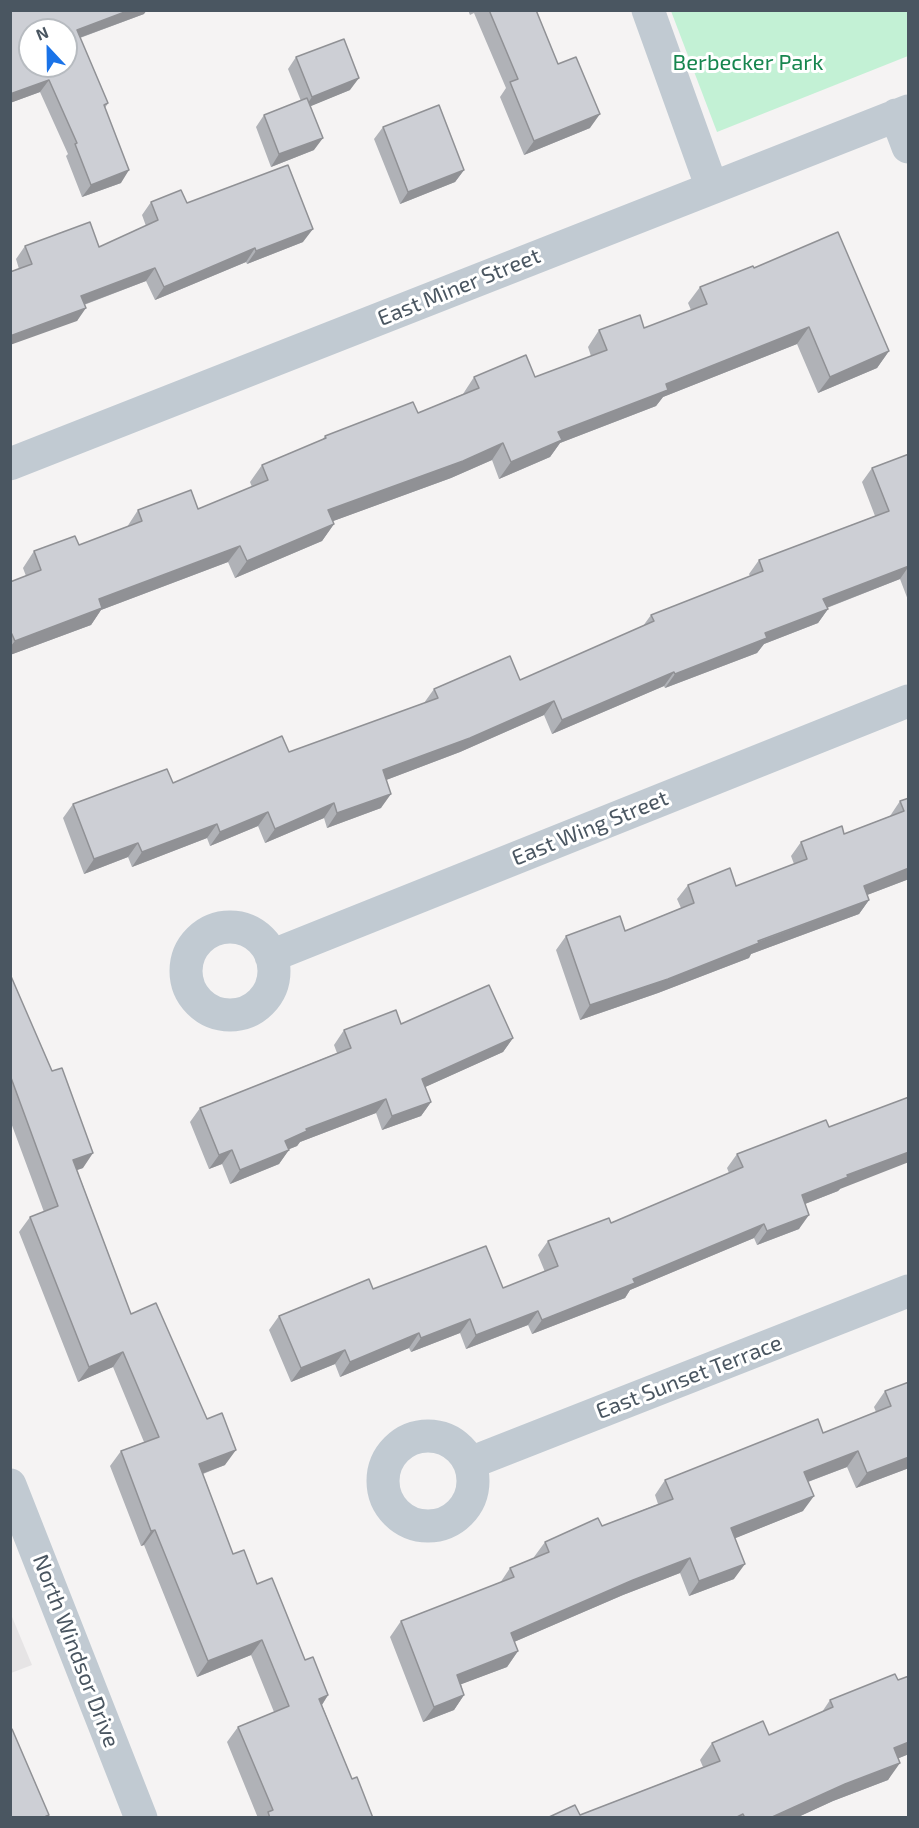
<!DOCTYPE html>
<style>
body{margin:0}
#map{position:relative;width:919px;height:1828px;overflow:hidden;background:#f5f3f3;font-family:"Exo 2",sans-serif}
canvas{display:block}
.frame{position:absolute;inset:0;border:12px solid #4a5661;pointer-events:none}
.north{position:absolute;left:18px;top:18px;width:60px;height:60px;box-sizing:border-box;background:#fff;border:2px solid #b7bbc0;border-radius:50%;rotate:338deg;font-size:16px;font-weight:700;line-height:24px;text-align:center;color:#4a5661}
.north::after{content:'';display:block;margin:auto;width:21px;height:27px;background:#1a73e8;clip-path:polygon(50% 0,100% 100%,50% 72%,0 100%)}
</style>
<div id="map">
<canvas width="919" height="1828"></canvas>
<div class="frame"></div>
<div class="north">N</div>
</div>
<script>
const context = document.querySelector('canvas').getContext('2d');
context.lineJoin = 'round';
function paint(path, color) {
  context.fillStyle = color;
  context.fill(path, 'evenodd');
}
function toPath(rows) {
  const path = new Path2D();
  for (const r of rows) {
    if (r.length === 3) {
      path.moveTo(r[0] + r[2], r[1]);
      path.arc(r[0], r[1], r[2], 0, 2 * Math.PI);
      continue;
    }
    path.moveTo(r[0], r[1]);
    for (let i = 2; i < r.length; i += 2) path.lineTo(r[i], r[i + 1]);
  }
  return path;
}
function strokePath(path, color, width, dash) {
  context.strokeStyle = color;
  context.lineWidth = width;
  context.lineCap = dash ? 'butt' : 'round';
  context.setLineDash(dash || []);
  context.stroke(path);
}
function drawText(font, color, halo, rows, align = 'center') {
  context.font = font + ' "Exo 2",sans-serif';
  context.lineWidth = 6;
  context.setLineDash([]);
  context.textBaseline = 'middle';
  context.strokeStyle = halo;
  context.fillStyle = color;
  for (const [text, x, y, turn = 0] of rows) {
    context.save();
    context.translate(x, y);
    context.rotate((+turn || 0) * Math.PI / 180);
    context.textAlign = isNaN(turn) ? turn : align;
    if (halo) context.strokeText(text, 0, 0);
    context.fillText(text, 0, 0);
    context.restore();
  }
}
paint(toPath([
 [10,1612,32,1665,11,1673,10,1673]
]), '#e6e4e5');
paint(toPath([
 [671,11,908,11,908,56,717,132]
]), '#c3f1d5');
strokePath(toPath([
 [648,10,712,188],
 [896,115,908,147],
 [10,464,908,111],
 [230,971,44],
 [271,956,908,701],
 [428,1481,45],
 [470,1463,908,1291],
 [10,1485,141,1818]
]), '#c1cad2', 33);
paint(toPath([
 [10,10,144,14,80,38,108,103,105,108,121,183,82,197,66,156,68,154,40,92,10,103],
 [468,10,536,10,558,64,590,128,524,155,500,97,506,88,474,13,470,15],
 [296,57,350,90,310,106,314,150,271,167,256,127,264,115,301,101,288,69],
 [383,127,464,170,455,182,400,204,374,139],
 [151,202,187,203,303,242,247,264,246,262,155,300,146,281,84,305,77,321,19,269,16,259,25,246,99,247,146,226,142,215],
 [754,268,889,351,877,368,818,393,797,344,663,397,656,406,560,443,550,457,499,479,492,460,451,478,333,521,334,524,322,541,235,578,228,562,101,610,91,625,10,655,10,582,26,576,23,568,34,551,79,545,127,527,138,510,198,509,252,487,250,482,262,465,322,440,325,436,418,413,463,394,474,377,535,377,591,356,588,347,599,330,644,328,691,310,688,303,700,287],
 [909,454,909,600,908,600,900,579,827,608,828,609,818,623,764,644,757,653,665,688,664,686,552,734,544,715,460,752,386,780,381,808,327,828,324,818,265,843,258,826,210,846,207,838,132,867,128,857,84,874,63,818,73,804,173,783,289,752,424,703,434,689,520,680,643,626,651,615,750,576,749,574,759,560,875,516,862,482,872,468],
 [909,798,909,879,867,895,869,900,859,914,751,954,749,958,658,993,580,1020,556,950,566,936,625,931,681,908,677,899,688,885,736,886,794,864,791,856,801,842,844,834,890,816,900,801],
 [10,974,83,1168,77,1170,131,1314,225,1465,203,1474,233,1554,257,1584,328,1695,322,1705,352,1779,373,1818,258,1818,227,1742,238,1727,274,1712,251,1655,197,1677,144,1545,141,1546,110,1466,121,1451,144,1442,113,1367,78,1382,19,1232,30,1217,44,1212,10,1120],
 [401,1024,513,1038,503,1052,425,1087,431,1102,421,1116,382,1130,376,1113,300,1142,297,1146,289,1149,279,1164,230,1184,222,1164,209,1169,190,1122,200,1108,337,1053,334,1045,344,1030],
 [737,1154,840,1189,838,1191,805,1204,799,1229,757,1245,754,1238,630,1290,625,1298,532,1334,528,1325,466,1349,460,1333,411,1352,409,1348,340,1377,335,1364,291,1382,269,1330,279,1316,373,1289,503,1288,545,1272,538,1255,548,1241,611,1223,729,1173,727,1168],
 [909,1382,909,1468,856,1488,847,1467,808,1482,803,1511,735,1538,734,1579,689,1596,680,1573,623,1595,514,1642,518,1651,507,1667,461,1684,464,1695,454,1710,423,1722,390,1637,401,1621,500,1583,510,1568,534,1558,534,1557,545,1542,602,1526,658,1504,655,1495,665,1480,823,1433,876,1412,874,1407,885,1391],
 [909,1676,909,1754,899,1758,888,1780,833,1801,796,1818,547,1818,580,1815,703,1767,700,1760,712,1743,769,1735,822,1712,830,1700,898,1680]
]), '#b0b2b7');
paint(toPath([
 [130,10,147,10,144,14,68,42,77,30],
 [359,78,350,90,304,109,312,97],
 [49,80,40,92,10,103,10,94],
 [600,114,590,128,524,155,534,141],
 [323,138,314,150,271,167,279,154],
 [129,170,121,183,82,197,91,185],
 [464,170,455,182,400,204,408,192],
 [313,229,303,242,247,264,256,251],
 [255,248,246,262,155,300,164,287],
 [155,268,146,281,72,309,81,296],
 [86,308,77,321,10,345,10,336],
 [809,327,797,344,663,397,656,406,560,443,550,457,499,479,511,462,558,432,666,384],
 [889,351,877,368,818,393,830,377],
 [503,443,492,460,451,478,317,527,328,510],
 [334,524,322,541,235,578,247,561],
 [240,546,228,562,101,610,91,625,10,655,10,647,15,641,99,599],
 [909,566,900,579,813,613,823,599],
 [828,609,818,623,764,644,757,653,665,688,675,674,765,633],
 [674,672,664,686,552,734,562,720],
 [554,701,544,715,460,752,373,785,383,770],
 [391,794,381,808,327,828,337,813],
 [334,803,324,818,265,843,275,829],
 [268,812,258,826,210,846,220,832],
 [217,824,207,838,132,867,142,852],
 [138,843,128,857,84,874,94,859],
 [909,868,909,879,854,900,864,886],
 [869,900,859,914,751,954,749,958,658,993,580,1020,590,1005],
 [513,1038,503,1052,412,1093,422,1079],
 [386,1099,376,1113,300,1142,297,1146,275,1155,285,1141,306,1129],
 [431,1102,421,1116,382,1130,392,1116],
 [232,1150,222,1164,209,1169,219,1155],
 [289,1150,279,1164,230,1184,240,1170],
 [909,1152,909,1162,840,1189,838,1191,792,1209,802,1195,847,1175],
 [93,1153,83,1168,62,1175,73,1160],
 [809,1215,799,1229,757,1245,767,1231],
 [764,1224,754,1238,630,1290,625,1298,532,1334,542,1320,633,1279],
 [538,1311,528,1325,466,1349,476,1335],
 [470,1319,460,1333,411,1352,421,1338],
 [419,1333,409,1348,340,1377,350,1362],
 [345,1350,335,1364,291,1382,301,1368],
 [123,1352,113,1367,78,1382,89,1367],
 [236,1450,225,1465,188,1479,199,1464],
 [858,1451,847,1467,794,1487,804,1472],
 [909,1457,909,1468,856,1488,867,1473],
 [814,1496,803,1511,721,1544,731,1528],
 [155,1530,144,1545,141,1546,151,1531],
 [690,1558,680,1573,623,1595,500,1648,511,1633,633,1580],
 [745,1564,734,1579,689,1596,699,1581],
 [262,1640,251,1655,197,1677,208,1661],
 [518,1651,507,1667,446,1690,457,1675],
 [328,1695,318,1711,319,1699],
 [464,1695,454,1710,423,1722,434,1707],
 [909,1742,909,1754,882,1765,894,1748],
 [900,1763,888,1780,833,1801,796,1818,770,1818,845,1784]
]), '#909195');
const building = toPath([
 [10,10,130,10,77,30,108,103,104,105,129,170,91,185,75,144,77,143,49,80,10,94,10,10],
 [30,30,66,30,66,66,30,66,30,30],
 [489,10,536,10,558,64,576,57,600,114,534,141,510,82,518,79,489,10],
 [344,39,359,78,312,97,296,57,344,39],
 [307,98,323,138,279,154,264,115,307,98],
 [439,105,464,170,408,192,383,127,439,105],
 [288,165,313,229,256,251,255,248,164,287,155,268,81,296,86,308,10,336,10,272,32,264,25,246,90,222,99,247,158,220,151,202,181,190,187,203,288,165],
 [838,232,889,351,830,377,809,327,666,384,668,390,558,432,562,440,511,462,503,443,463,461,328,510,334,524,247,561,240,546,99,599,102,608,15,641,10,630,10,582,41,570,34,551,75,536,79,545,142,521,138,510,191,490,198,509,268,480,262,465,326,438,325,436,413,402,418,413,479,388,474,377,526,355,535,377,607,350,599,330,640,315,644,328,707,304,700,287,753,266,754,268,838,232],
 [909,454,909,566,823,599,828,609,765,633,767,638,675,674,674,672,562,720,554,701,470,738,383,770,391,794,337,813,334,803,275,829,268,812,220,832,217,824,142,852,138,843,94,859,73,804,167,769,173,783,282,736,289,752,438,698,434,689,510,656,520,680,654,621,651,615,763,571,759,560,889,511,872,468,909,454],
 [909,798,909,868,864,886,869,900,758,941,759,943,668,979,590,1005,566,936,620,916,625,931,694,903,688,885,730,868,736,886,807,859,801,842,842,826,844,834,904,811,900,801,909,798],
 [10,974,52,1071,62,1068,93,1153,73,1160,131,1314,156,1303,207,1419,222,1413,236,1450,199,1464,233,1554,244,1550,257,1584,272,1578,305,1660,313,1657,328,1695,319,1699,352,1779,357,1777,373,1818,270,1818,268,1812,273,1810,238,1727,289,1706,262,1640,208,1661,155,1530,151,1531,121,1451,159,1437,123,1352,89,1367,30,1217,58,1206,10,1075,10,974],
 [489,985,513,1038,422,1079,431,1102,392,1116,386,1099,306,1129,307,1131,285,1141,289,1150,240,1170,232,1150,219,1155,200,1108,351,1048,344,1030,396,1010,401,1024,489,985],
 [909,1097,909,1152,847,1175,848,1177,802,1195,809,1215,767,1231,764,1224,633,1279,635,1283,542,1320,538,1311,476,1335,470,1319,421,1338,419,1333,350,1362,345,1350,301,1368,279,1316,369,1279,373,1289,486,1246,503,1288,558,1266,548,1241,609,1218,611,1223,743,1167,737,1154,826,1120,829,1127,909,1097],
 [909,1382,909,1457,867,1473,858,1451,804,1472,814,1496,731,1528,745,1564,699,1581,690,1558,633,1580,511,1633,518,1651,457,1675,464,1695,434,1707,401,1621,514,1577,510,1568,549,1552,545,1542,598,1518,602,1526,673,1499,665,1480,818,1419,823,1433,891,1406,885,1391,909,1382],
 [895,1674,898,1680,909,1676,909,1742,894,1748,900,1763,845,1784,770,1818,745,1818,743,1814,735,1818,547,1818,575,1805,580,1815,720,1761,712,1743,763,1721,769,1735,833,1707,830,1700,895,1674],
 [10,1729,12,1729,49,1815,42,1818,10,1818,10,1729]
]);
paint(building, '#cdcfd5');
strokePath(building, '#909195', 1.5);
drawText('22px', '#17864f', '#fff', [
 ["Berbecker Park",748,63]
]);
drawText('22px', '#4a5661', '#fff', [
 ["East Miner Street",459,287,-22],
 ["East Wing Street",590,828,-22],
 ["East Sunset Terrace",689,1377,-21],
 ["North Windsor Drive",76,1651,69]
]);
</script>
